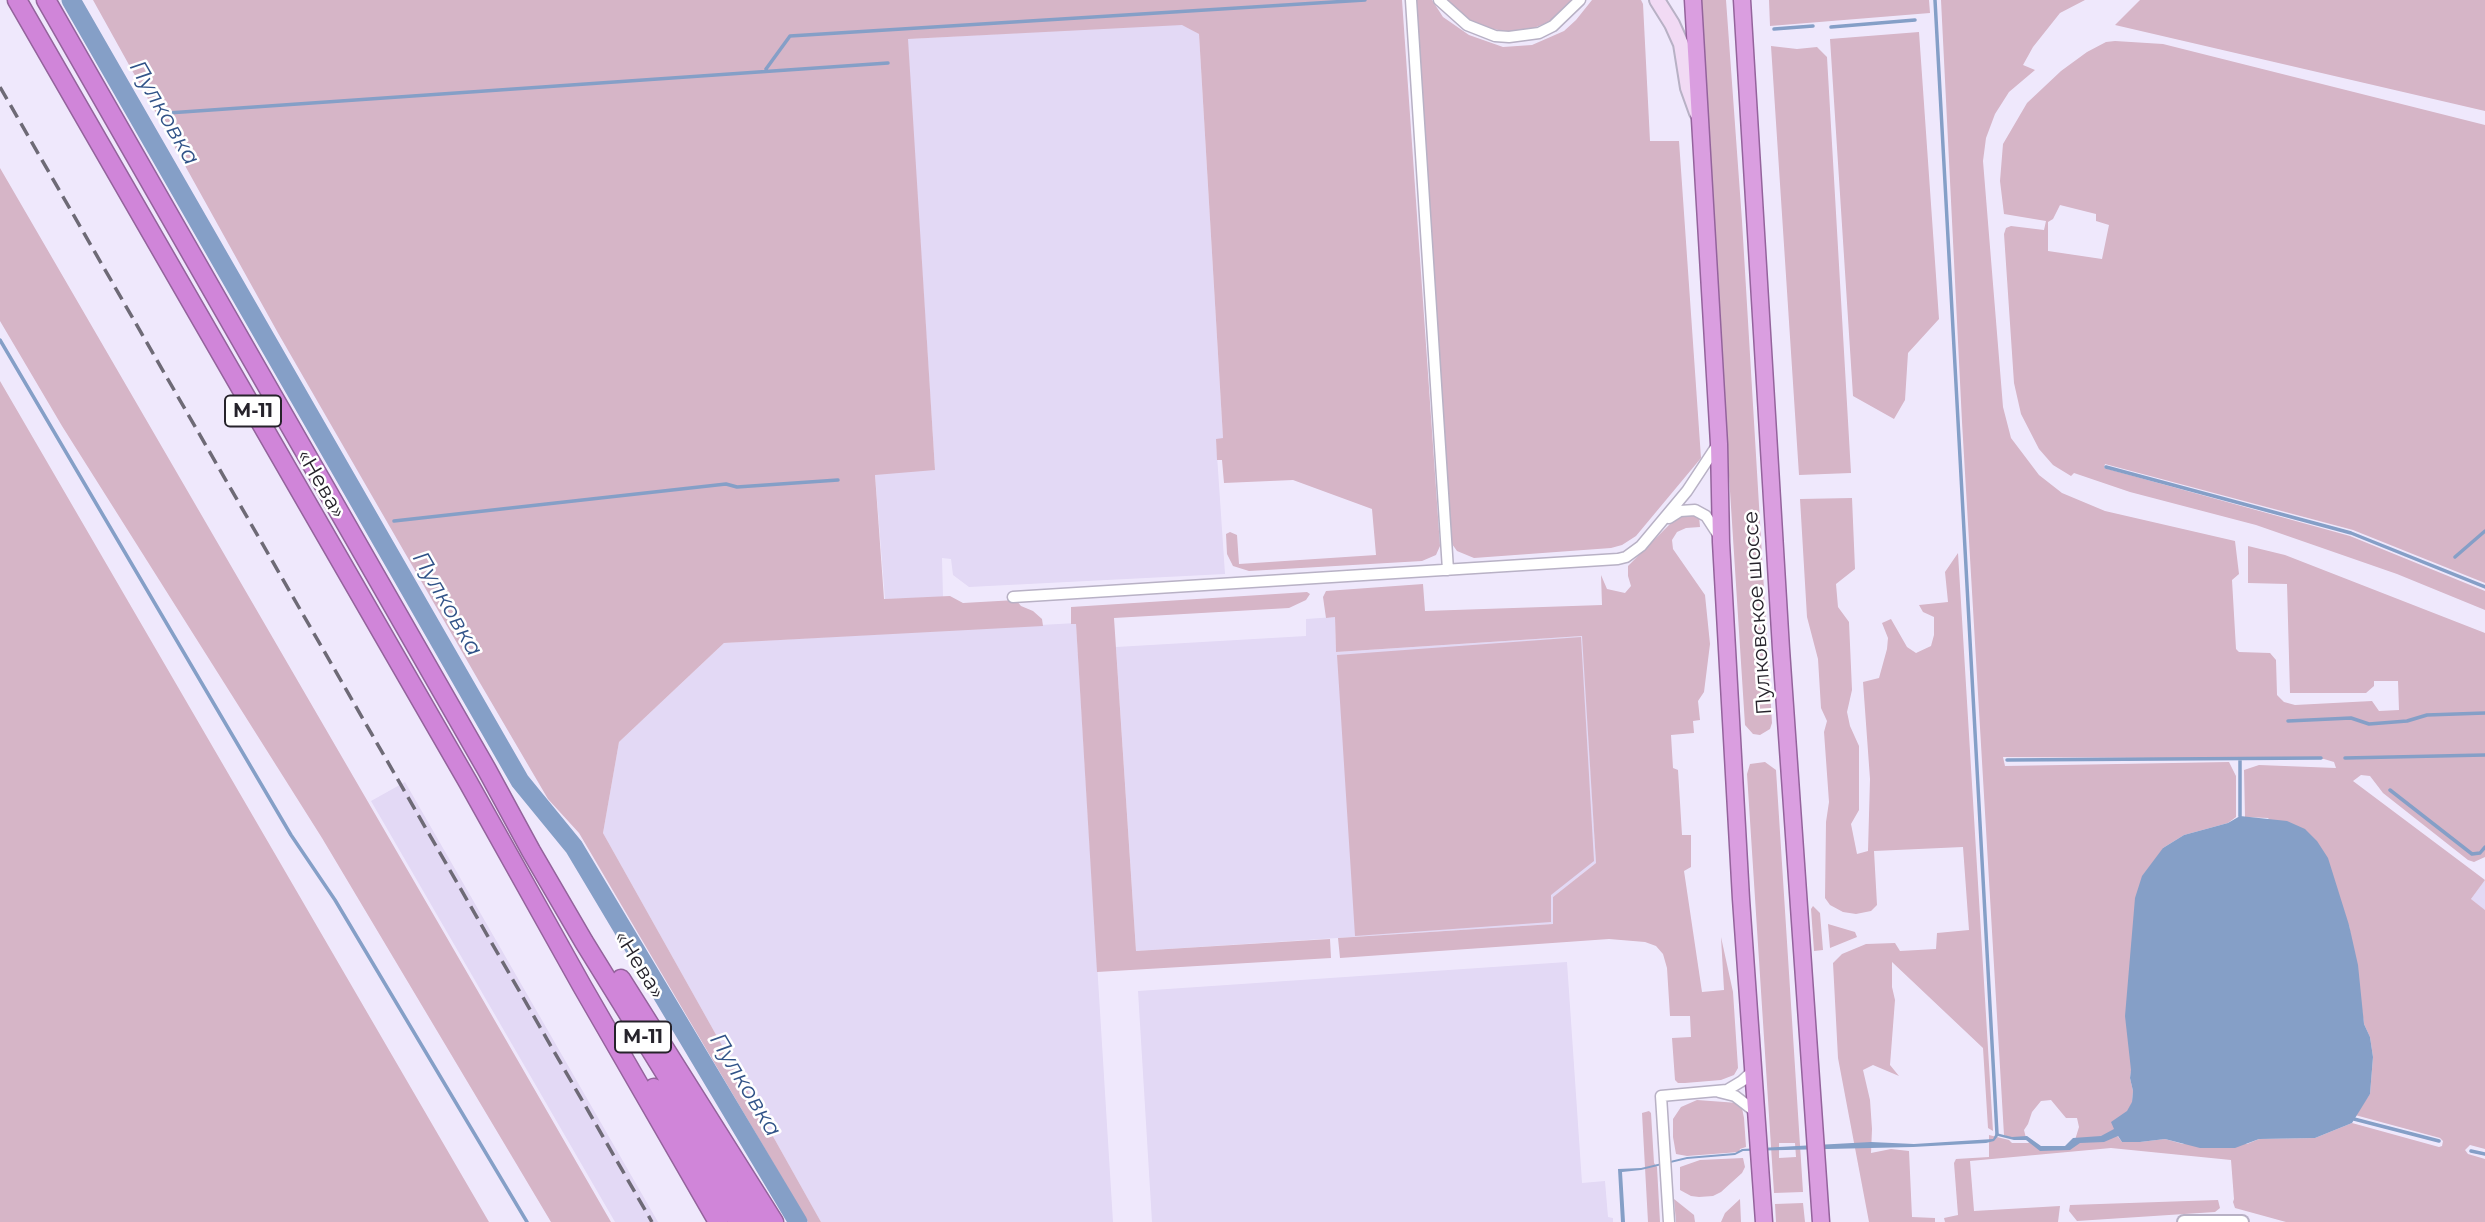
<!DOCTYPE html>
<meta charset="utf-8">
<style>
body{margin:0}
canvas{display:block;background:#efe8fc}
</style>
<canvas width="2485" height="1222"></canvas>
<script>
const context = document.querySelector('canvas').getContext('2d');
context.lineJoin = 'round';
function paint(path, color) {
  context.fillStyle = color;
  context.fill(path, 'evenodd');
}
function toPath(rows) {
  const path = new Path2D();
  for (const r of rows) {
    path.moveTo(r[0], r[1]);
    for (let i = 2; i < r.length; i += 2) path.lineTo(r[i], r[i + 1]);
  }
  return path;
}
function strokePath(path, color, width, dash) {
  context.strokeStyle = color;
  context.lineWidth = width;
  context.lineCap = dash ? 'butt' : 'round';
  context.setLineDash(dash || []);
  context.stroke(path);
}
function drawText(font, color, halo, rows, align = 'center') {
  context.font = font + ' Montserrat,sans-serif';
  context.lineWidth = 5;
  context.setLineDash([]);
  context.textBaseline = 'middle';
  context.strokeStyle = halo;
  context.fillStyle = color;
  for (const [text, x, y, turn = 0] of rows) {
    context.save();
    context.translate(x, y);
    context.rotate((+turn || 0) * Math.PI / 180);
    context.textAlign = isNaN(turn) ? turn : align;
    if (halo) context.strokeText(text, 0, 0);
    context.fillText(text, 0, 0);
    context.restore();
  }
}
paint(toPath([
 [1182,24,1199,34,1223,438,1216,440,1225,574,969,587,953,575,951,559,942,558,943,597,885,599,875,474,935,469,907,39],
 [1335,617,1336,652,1583,636,1596,863,1553,897,1553,924,1136,951,1116,647,1306,636,1306,619],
 [1076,623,1113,1222,821,1222,603,833,619,742,724,643],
 [405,782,658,1222,615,1222,371,801],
 [2485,880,2485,910,2471,899],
 [1567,962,1582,1183,1605,1181,1608,1217,1613,1218,1613,1222,1152,1222,1138,991]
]), '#e3d9f5');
paint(toPath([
 [93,0,1402,0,1440,546,1436,555,1422,561,1249,571,1233,566,1227,554,1226,534,1230,532,1237,535,1239,564,1376,555,1372,509,1293,480,1224,483,1222,460,1217,460,1216,439,1223,438,1199,34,1182,25,908,39,935,470,875,475,884,599,950,596,963,603,1016,600,1021,606,1033,611,1042,619,1043,626,724,643,619,742,603,833,821,1222,808,1222,579,833,548,799,480,683,278,333],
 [1415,0,1432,0,1443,17,1469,35,1503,47,1532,45,1564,31,1576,20,1592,0,1641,0,1643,4,1650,141,1679,141,1701,458,1636,536,1622,545,1611,548,1474,558,1457,551,1452,544],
 [1446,0,1573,0,1549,22,1526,31,1506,31,1484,28,1464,18],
 [1701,0,1726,0,1742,221,1772,723,1770,729,1760,735,1753,734,1745,725,1713,226],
 [1769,0,1929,0,1930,13,1770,26],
 [1941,0,2085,0,2060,13,2033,47,2023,65,2035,70,2009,92,1995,114,1986,138,1983,161,2003,407,2011,438,2039,475,2062,493,2105,511,2235,541,2239,574,2232,580,2236,649,2239,652,2270,653,2276,660,2277,695,2284,702,2295,705,2372,701,2379,711,2399,710,2398,681,2374,681,2374,686,2366,693,2290,693,2287,584,2248,583,2248,546,2285,555,2485,633,2485,857,2474,862,2468,860,2383,793,2370,776,2361,775,2353,781,2485,880,2471,899,2485,910,2485,1149,2470,1145,2465,1150,2468,1154,2485,1159,2485,1222,2286,1222,2235,1208,2233,1202,2234,1199,2231,1160,2111,1148,1970,1161,1974,1211,2060,1206,2058,1222,1945,1222,1944,1218,1958,1215,1954,1163,1956,1159,1989,1157,1989,1135,2009,1140,2012,1143,2028,1143,2031,1141,2040,1149,2067,1149,2075,1140,2079,1127,2077,1118,2066,1118,2051,1100,2041,1101,2032,1112,2028,1124,2024,1130,2026,1138,2012,1139,2004,1135,1962,422],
 [2003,757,2324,759,2334,762,2336,768,2259,765,2244,770,2245,817,2268,818,2349,925,2364,1024,2370,1037,2373,1057,2370,1094,2355,1115,2440,1138,2443,1141,2442,1146,2439,1147,2352,1123,2315,1138,2259,1139,2247,1144,2183,1144,2165,1139,2140,1142,2122,1142,2116,1134,2132,1103,2133,1091,2130,1078,2163,848,2184,835,2228,823,2236,817,2236,776,2229,762,2005,766],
 [2140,0,2485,0,2485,111,2115,25],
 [1919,32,1939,319,1908,353,1905,400,1894,419,1853,396,1830,39],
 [2115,41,2163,44,2485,125,2485,583,2353,530,2105,464,2104,468,2350,536,2485,591,2485,610,2397,574,2256,525,2130,492,2074,473,2071,476,2053,465,2039,449,2021,414,2014,383,2004,234,2006,228,2011,226,2044,230,2046,221,2004,214,2000,181,2003,144,2027,103,2061,71,2087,52,2106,42],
 [2060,205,2096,214,2096,221,2109,225,2102,259,2048,251,2048,222,2053,219],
 [1771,46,1797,49,1817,47,1827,57,1851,473,1799,475],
 [0,168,472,981,611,1222,551,1222,322,838,62,426,0,321],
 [0,381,489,1222,0,1222],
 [1852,498,1855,569,1836,584,1838,607,1849,622,1852,690,1847,712,1850,726,1859,746,1859,810,1851,824,1857,854,1868,851,1870,779,1863,682,1879,678,1887,649,1888,638,1882,623,1891,619,1907,647,1916,653,1931,646,1934,635,1934,617,1923,612,1919,605,1948,602,1945,572,1958,553,1993,1131,1988,1128,1983,1048,1892,962,1892,987,1895,1000,1890,1065,1899,1076,1873,1065,1863,1070,1870,1100,1872,1129,1871,1153,1891,1149,1909,1151,1912,1217,1935,1218,1935,1222,1869,1222,1838,1058,1833,963,1842,954,1866,944,1895,943,1900,951,1936,949,1937,933,1969,930,1963,847,1874,851,1877,905,1871,911,1856,914,1843,912,1830,905,1825,898,1826,822,1829,802,1824,732,1827,721,1821,708,1818,659,1807,617,1800,499],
 [1688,512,1699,516,1700,527,1686,528,1677,532,1672,540,1673,549,1705,595,1710,644,1704,692,1698,701,1700,720,1693,721,1694,733,1671,735,1673,768,1678,770,1682,835,1691,835,1691,867,1684,871,1702,992,1724,990,1721,937,1733,992,1738,1068,1734,1075,1721,1080,1685,1083,1678,1083,1675,1080,1672,1038,1691,1037,1690,1016,1670,1016,1667,968,1663,954,1656,946,1645,942,1609,939,1340,958,1338,938,1553,924,1553,897,1596,863,1582,636,1336,652,1335,617,1326,618,1323,597,1326,591,1423,584,1425,611,1602,605,1601,575,1607,589,1625,593,1631,586,1628,576,1628,566,1680,514],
 [1307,592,1310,594,1306,600,1289,608,1114,618,1136,951,1330,939,1331,958,1097,972,1076,624,1071,624,1071,607],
 [1581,637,1594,861,1551,895,1551,922,1355,936,1337,655],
 [1765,762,1776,770,1803,1192,1774,1193,1747,774,1750,764],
 [1795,1143,1796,1157,1779,1158,1779,1143],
 [1813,906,1820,913,1823,950,1814,951,1811,909],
 [1828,924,1855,932,1857,937,1830,948],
 [1697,1100,1738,1103,1742,1108,1744,1118,1746,1147,1740,1149,1739,1152,1687,1156,1676,1154,1673,1137,1673,1119,1681,1107],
 [1649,1111,1651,1113,1654,1163,1657,1167,1660,1222,1648,1222,1642,1113],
 [1743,1158,1745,1167,1742,1173,1721,1192,1713,1196,1699,1197,1691,1196,1680,1190,1680,1167,1700,1160],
 [1674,1199,1694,1215,1695,1222,1676,1222],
 [1740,1199,1741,1222,1721,1222,1725,1213],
 [2218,1200,2220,1208,2215,1212,2077,1221,2069,1211,2070,1205],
 [1803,1203,1805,1222,1776,1222,1775,1204]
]), '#d6b5c7');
paint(toPath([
 [2240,816,2287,821,2305,829,2317,841,2328,858,2349,925,2358,965,2364,1024,2370,1037,2373,1057,2370,1094,2352,1123,2315,1138,2259,1139,2235,1148,2200,1148,2165,1139,2140,1142,2122,1142,2118,1136,2104,1142,2080,1143,2070,1150,2040,1151,2026,1140,2014,1140,1998,1136,1994,1141,1986,1143,1913,1147,1743,1151,1735,1155,1687,1159,1641,1170,1622,1172,1625,1222,1621,1222,1618,1169,1641,1168,1687,1157,1735,1153,1742,1149,1871,1142,1914,1144,1993,1139,1996,1133,2012,1137,2027,1136,2041,1146,2065,1146,2073,1138,2101,1136,2114,1129,2111,1122,2127,1111,2132,1102,2133,1091,2130,1078,2131,1070,2125,1016,2135,898,2142,876,2163,848,2184,835,2228,823]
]), '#859fc7');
strokePath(toPath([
 [1935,0,1997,1134],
 [1831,27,1915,20],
 [1774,29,1813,26],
 [766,69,790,36,1365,0],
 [168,113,888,63],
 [0,340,291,835,335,900,527,1222],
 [2106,467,2351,533,2485,587],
 [394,521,726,484,737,487,838,480],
 [2455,557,2485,531],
 [2288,721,2351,718,2369,724,2407,721,2427,715,2485,713],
 [2345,758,2485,755],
 [2240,759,2240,816],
 [2007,760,2321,758],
 [2390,790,2472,854,2480,853,2485,847],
 [2354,1119,2439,1141],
 [2471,1151,2485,1154]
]), '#859fc7', 3.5);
strokePath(toPath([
 [71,0,520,781,574,847,798,1222]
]), '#859fc7', 19);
const minor = toPath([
 [1411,0,1448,570],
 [1439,0,1467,25,1495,36,1509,37,1539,33,1553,26,1580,0],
 [1669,518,1680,511,1695,510,1706,516,1719,536],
 [1013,597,1618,559,1626,557,1641,546,1687,491,1718,444],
 [1719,1092,1735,1096,1757,1113],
 [1669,1222,1661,1096,1727,1090,1742,1081,1754,1070]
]);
const tertiary = toPath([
 [2184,1222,2242,1222]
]);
const secondary = toPath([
 [1657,0,1672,24,1681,44,1688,88,1697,113]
]);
const trunk = toPath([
 [1693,0,1719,444,1721,542,1741,899,1764,1222],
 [1742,0,1781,649,1821,1222]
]);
const motorway = toPath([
 [17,0,468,782,582,986,718,1222],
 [46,0,487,770,531,851,584,942,757,1222],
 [621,979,774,1222],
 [654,1088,738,1222]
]);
strokePath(minor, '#b8b1c5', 13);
strokePath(tertiary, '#b8b1c5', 16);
strokePath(secondary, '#b8b1c5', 18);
strokePath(trunk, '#94639c', 19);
strokePath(motorway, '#94639c', 21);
strokePath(minor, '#fff', 10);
strokePath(tertiary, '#fff', 12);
strokePath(secondary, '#f1daf4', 14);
strokePath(trunk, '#da9ee0', 16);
strokePath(motorway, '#d085d9', 18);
strokePath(toPath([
 [0,87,652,1222]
]), '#6e6a76', 3.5, [14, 7]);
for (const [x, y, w] of [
 [253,411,56],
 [643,1037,56]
]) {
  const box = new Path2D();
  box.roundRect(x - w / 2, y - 15.5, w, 31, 5);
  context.fillStyle = '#fff';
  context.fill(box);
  strokePath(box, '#26232b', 2);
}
drawText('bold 19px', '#26232b', null, [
 ["М-11",253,411],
 ["М-11",643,1037]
]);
drawText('21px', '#26232b', '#fff', [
 ["«Нева»",321,484,60],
 ["Пулковское шоссе",1758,613,-94],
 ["«Нева»",639,965,58]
]);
drawText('italic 23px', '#315388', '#fff', [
 ["Пулковка",164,113,60],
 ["Пулковка",447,604,60],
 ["Пулковка",745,1085,59]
]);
</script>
